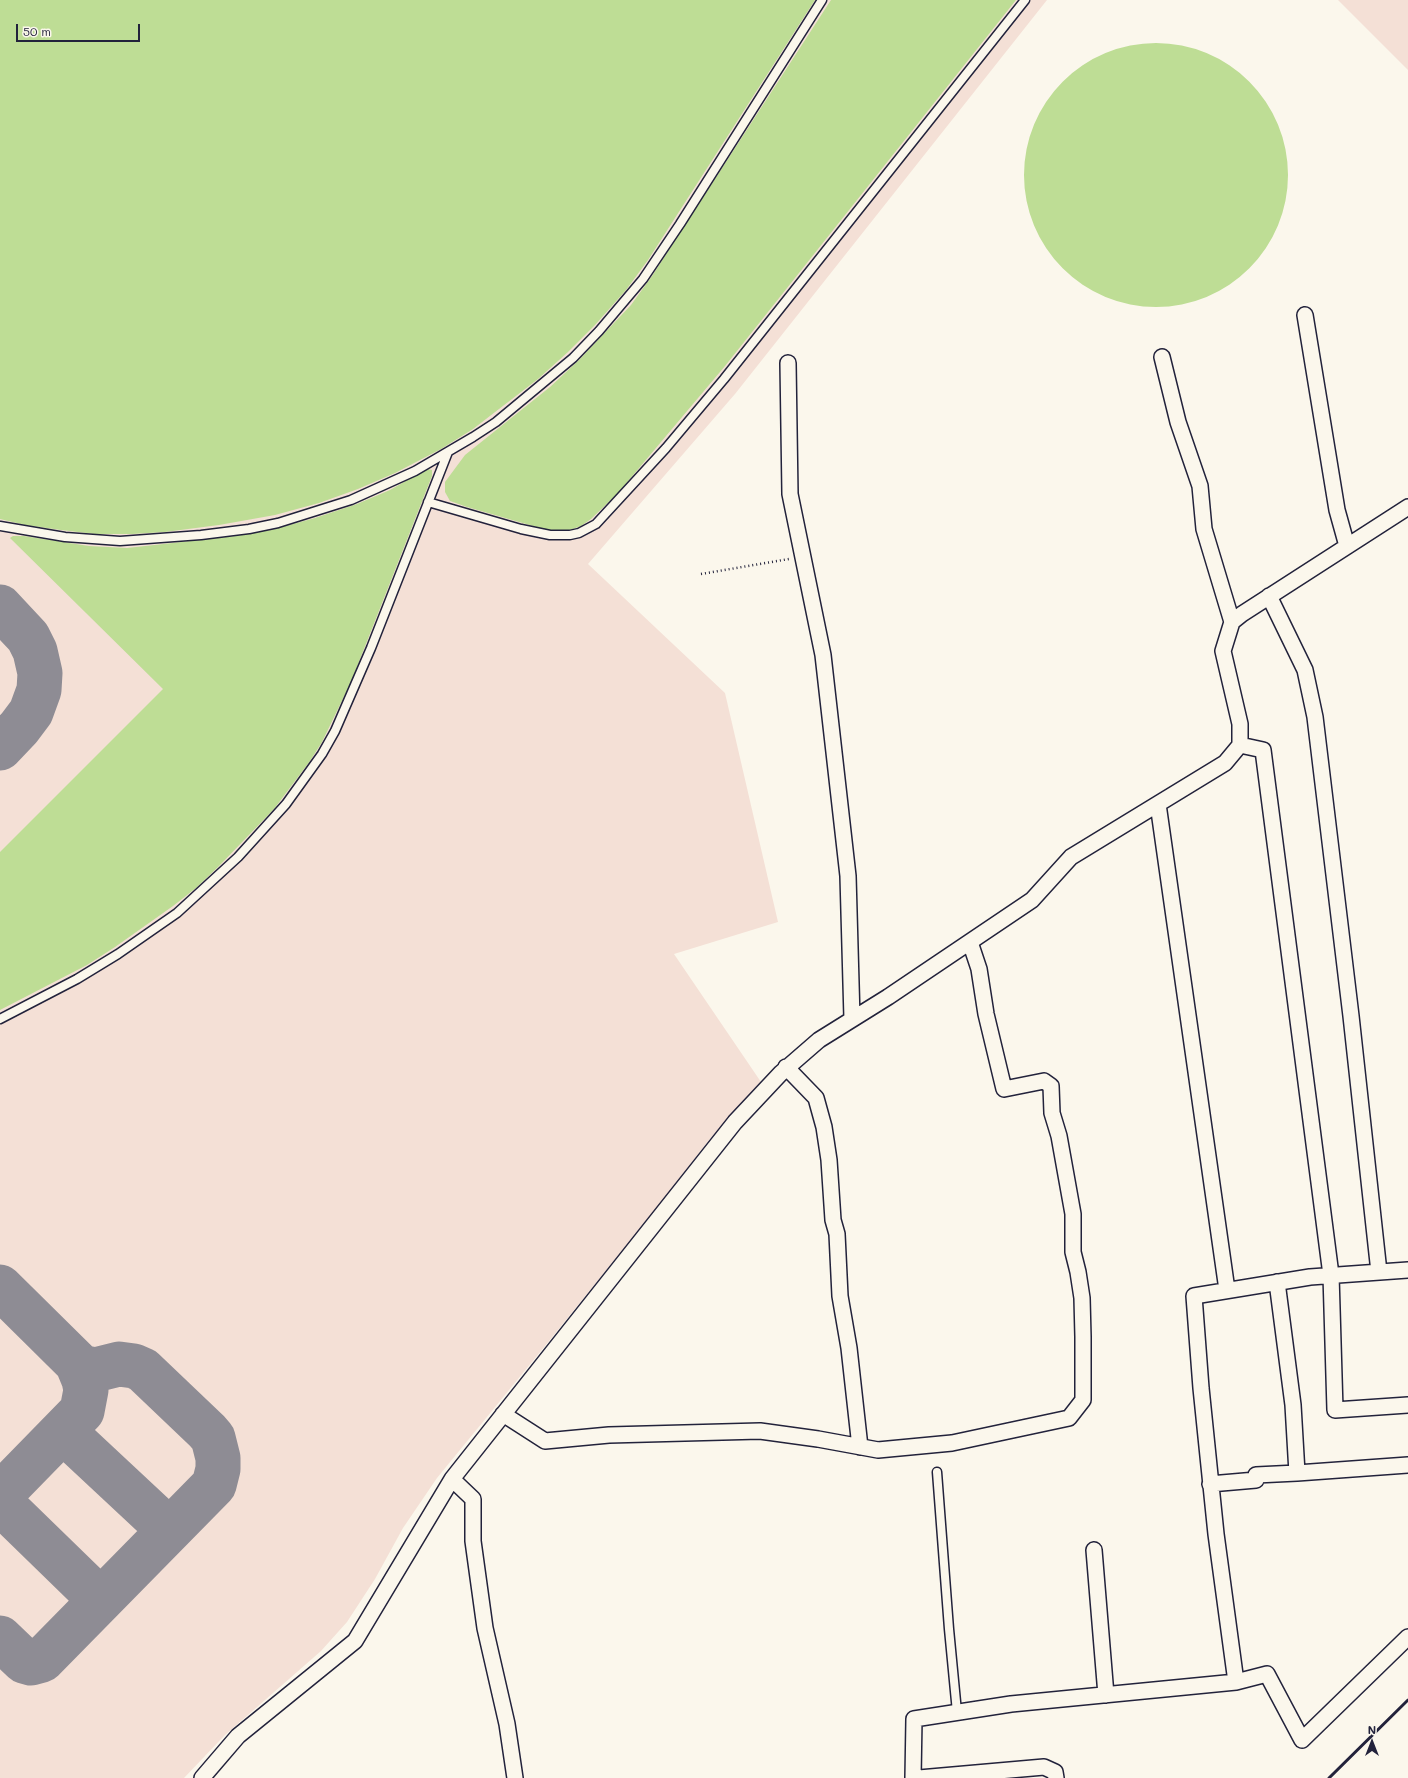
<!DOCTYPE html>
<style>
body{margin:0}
#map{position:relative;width:1408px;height:1778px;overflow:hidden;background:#fbf7ec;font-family:Mali,sans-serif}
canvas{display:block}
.north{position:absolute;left:1352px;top:1722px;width:40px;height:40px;-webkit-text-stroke:3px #fbf7ec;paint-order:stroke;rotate:0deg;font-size:11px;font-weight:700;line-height:16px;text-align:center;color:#22223b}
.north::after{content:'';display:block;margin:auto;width:14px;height:18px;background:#22223b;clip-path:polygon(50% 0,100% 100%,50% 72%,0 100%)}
.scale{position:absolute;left:16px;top:24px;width:124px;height:18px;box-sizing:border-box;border:2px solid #22223b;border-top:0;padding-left:5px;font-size:12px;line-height:14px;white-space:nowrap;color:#22223b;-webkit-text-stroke:3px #fbf7ec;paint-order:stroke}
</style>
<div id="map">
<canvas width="1408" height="1778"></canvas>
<div class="north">N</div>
<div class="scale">50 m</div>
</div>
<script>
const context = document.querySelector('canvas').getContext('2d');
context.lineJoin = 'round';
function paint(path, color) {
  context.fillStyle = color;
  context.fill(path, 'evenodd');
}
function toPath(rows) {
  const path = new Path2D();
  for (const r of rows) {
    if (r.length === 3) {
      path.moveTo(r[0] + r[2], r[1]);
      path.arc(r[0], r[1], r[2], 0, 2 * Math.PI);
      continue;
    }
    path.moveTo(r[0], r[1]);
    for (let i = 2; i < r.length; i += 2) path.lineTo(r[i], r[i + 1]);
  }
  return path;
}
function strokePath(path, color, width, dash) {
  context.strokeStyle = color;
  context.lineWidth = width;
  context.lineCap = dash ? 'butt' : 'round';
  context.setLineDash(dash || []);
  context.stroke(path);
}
paint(toPath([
 [0,0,1047,0,735,394,588,564,725,693,778,922,674,954,761,1082,709,1140,661,1202,545,1346,437,1478,403,1528,375,1579,347,1622,321,1651,225,1735,184,1778,0,1778],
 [1338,0,1408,0,1408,70]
]), '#f4e0d6');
paint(toPath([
 [0,0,815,0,648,260,626,290,595,325,568,352,538,379,473,429,441,449,395,473,358,489,319,503,275,515,219,525,165,532,132,534,95,534,61,530,25,525,0,519],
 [831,0,1016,0,725,366,618,493,591,519,581,526,570,530,547,530,467,507,450,501,445,492,445,482,465,455,550,387,579,360,631,305,652,276],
 [1156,175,132],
 [427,469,432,470,432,476,351,682,322,742,310,761,274,809,219,866,196,888,173,906,115,947,87,965,0,1010,0,852,163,689,10,538,13,536,24,536,89,546,127,548,236,536,271,530,315,518,357,504,390,490]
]), '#bedd95');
strokePath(toPath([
 [0,607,28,637,35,651,40,673,39,690,31,712,19,728,0,748],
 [0,1287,81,1367,95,1370,119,1364,134,1366,143,1370,207,1431,213,1438,218,1458,218,1469,214,1485,42,1660,31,1663,24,1661,0,1638],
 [78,1445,153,1515],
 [0,1495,82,1411,86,1390,84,1380,77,1363],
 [12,1514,85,1585]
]), '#8e8c94', 45);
const lane = toPath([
 [428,502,521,529,550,535,570,535,579,533,596,524,666,448,724,379,1025,0],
 [0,526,65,537,120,541,201,535,249,529,278,523,351,500,415,471,473,437,496,422,573,358,599,331,643,279,680,224,822,0],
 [0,1019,77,979,118,954,177,913,238,857,286,804,322,754,335,731,371,648,448,452],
 [937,1472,949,1629,957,1712]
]);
const street = toPath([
 [1305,315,1337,510,1347,546],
 [1162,357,1178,422,1200,486,1204,529,1232,622],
 [788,363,790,494,823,655,848,876,852,1019],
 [1269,596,1305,670,1315,717,1351,1016,1379,1272],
 [1240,745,1263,750,1331,1275,1335,1410,1408,1405],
 [1158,804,1227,1290],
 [786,1067,816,1098,824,1127,829,1160,833,1220,837,1234,840,1296,849,1348,860,1447],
 [1277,1282,1293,1405,1297,1473,1408,1465],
 [503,1414,545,1441,609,1435,760,1431,818,1439,878,1450,952,1443,1069,1418,1083,1400,1083,1337,1082,1298,1078,1272,1073,1252,1073,1214,1059,1136,1052,1113,1051,1086,1044,1081,1004,1089,986,1014,979,969,970,942],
 [452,1479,473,1499,473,1541,485,1628,507,1724,515,1778],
 [1210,1484,1256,1480,1256,1475,1297,1473],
 [1094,1550,1106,1695],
 [1236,1682,1267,1674,1302,1740,1408,1637],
 [202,1778,238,1736,355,1641,452,1479,735,1122,781,1073,819,1040,888,997,1032,900,1071,857,1225,763,1240,745,1240,724,1223,651,1232,622,1242,614,1408,507],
 [913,1778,914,1719,1011,1704,1236,1682,1216,1534,1201,1388,1194,1296,1310,1277,1408,1270],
 [919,1778,1044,1767,1055,1772,1056,1778]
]);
strokePath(lane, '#22223b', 11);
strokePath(street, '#22223b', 18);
strokePath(toPath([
 [701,574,789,559]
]), '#22223b', 2.5, [1, 3]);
strokePath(lane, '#fbf7ec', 8);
strokePath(street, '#fbf7ec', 15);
strokePath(toPath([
 [1329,1778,1408,1700]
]), '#22223b', 3);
</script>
